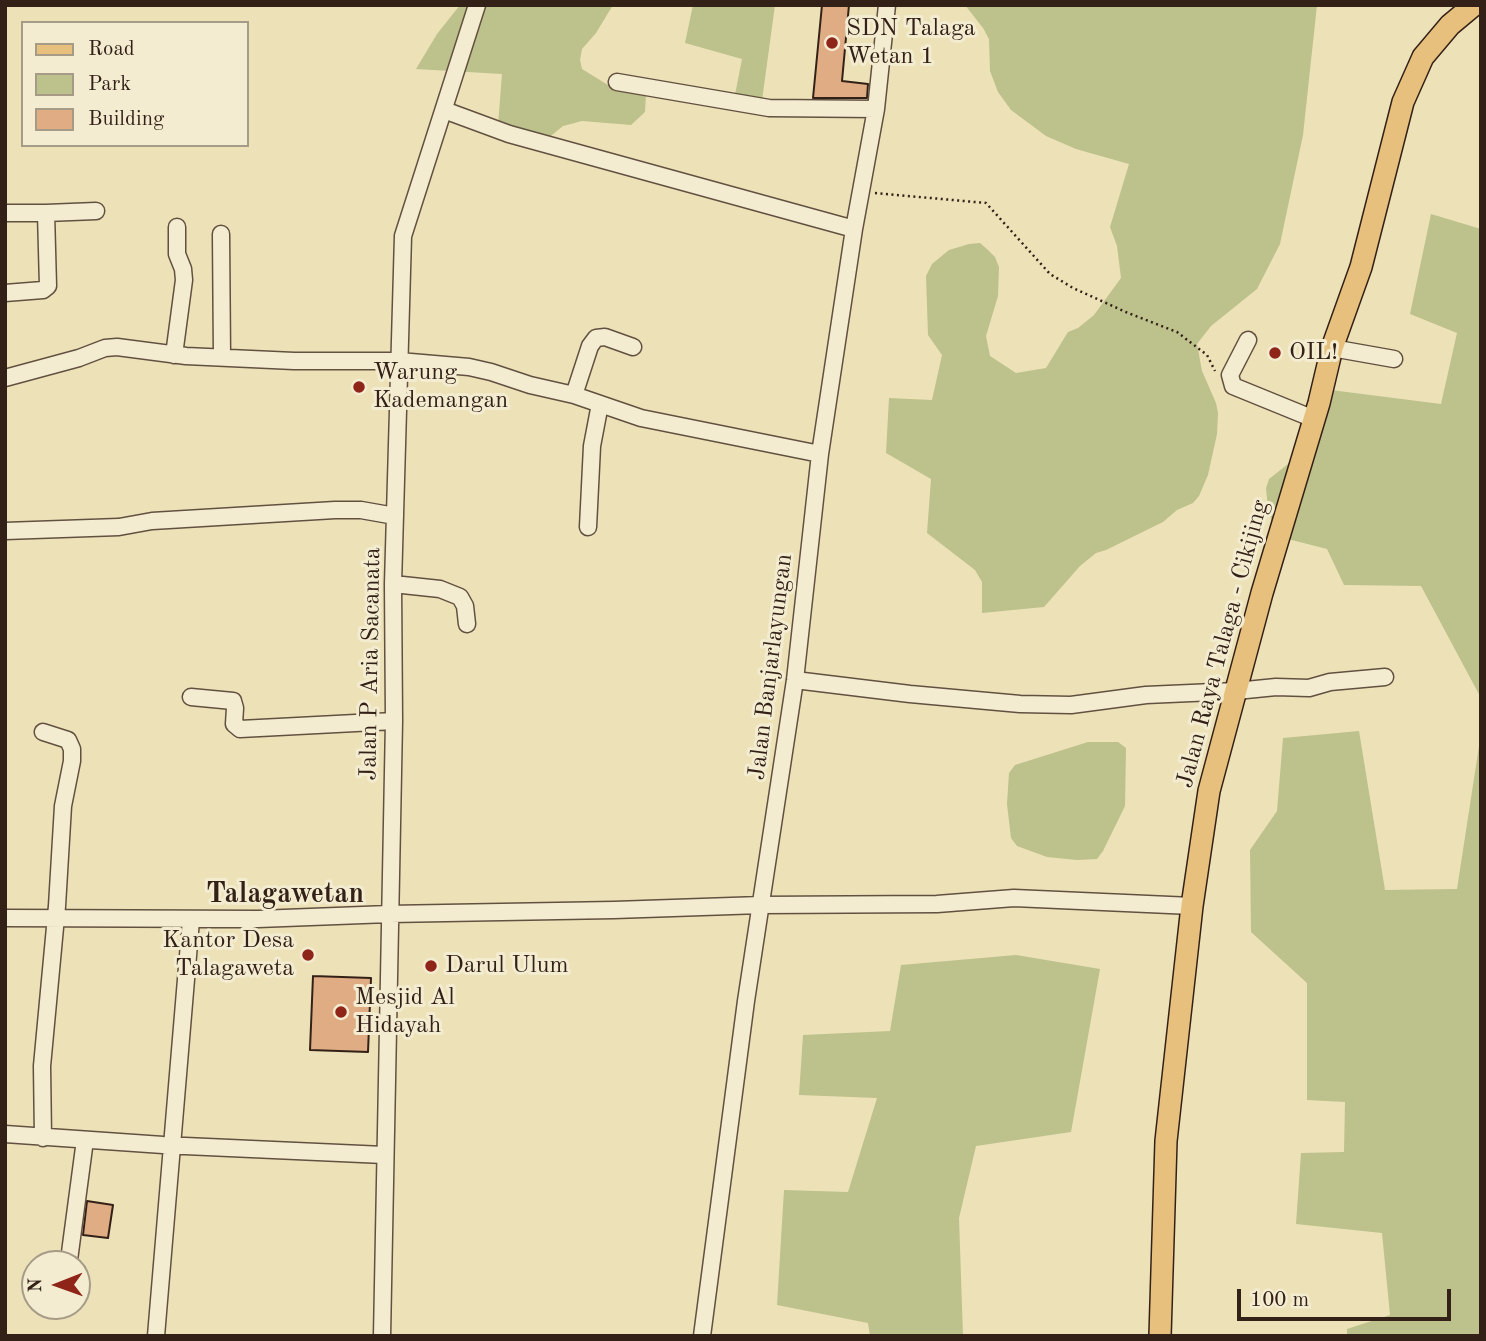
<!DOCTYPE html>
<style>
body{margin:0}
#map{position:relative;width:1486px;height:1341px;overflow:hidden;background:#ede1b8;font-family:"Old Standard TT",serif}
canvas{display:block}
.frame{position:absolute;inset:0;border:7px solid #332118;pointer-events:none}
.legend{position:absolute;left:21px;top:21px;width:228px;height:126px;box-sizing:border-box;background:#f3ecd1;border:2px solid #a69b87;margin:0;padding:9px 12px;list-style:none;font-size:21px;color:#332118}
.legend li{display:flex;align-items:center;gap:14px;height:35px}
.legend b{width:35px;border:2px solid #a69b87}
.north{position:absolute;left:21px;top:1250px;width:70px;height:70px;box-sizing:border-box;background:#f3ecd1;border:2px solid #a69b87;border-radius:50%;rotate:269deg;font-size:19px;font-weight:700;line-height:28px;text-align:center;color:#332118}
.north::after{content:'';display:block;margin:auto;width:24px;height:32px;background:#8f2418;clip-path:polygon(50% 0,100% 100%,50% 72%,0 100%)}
.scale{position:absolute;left:1237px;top:1289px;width:214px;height:32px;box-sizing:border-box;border:4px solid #332118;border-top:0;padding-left:9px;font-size:21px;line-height:24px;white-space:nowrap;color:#332118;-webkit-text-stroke:5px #f3ecd1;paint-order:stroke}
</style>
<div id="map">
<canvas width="1486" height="1341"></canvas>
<div class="frame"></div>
<ul class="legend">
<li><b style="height:9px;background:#e6c07c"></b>Road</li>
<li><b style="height:19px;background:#bdc18b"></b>Park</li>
<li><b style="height:19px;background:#dfac84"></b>Building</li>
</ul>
<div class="north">N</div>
<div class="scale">100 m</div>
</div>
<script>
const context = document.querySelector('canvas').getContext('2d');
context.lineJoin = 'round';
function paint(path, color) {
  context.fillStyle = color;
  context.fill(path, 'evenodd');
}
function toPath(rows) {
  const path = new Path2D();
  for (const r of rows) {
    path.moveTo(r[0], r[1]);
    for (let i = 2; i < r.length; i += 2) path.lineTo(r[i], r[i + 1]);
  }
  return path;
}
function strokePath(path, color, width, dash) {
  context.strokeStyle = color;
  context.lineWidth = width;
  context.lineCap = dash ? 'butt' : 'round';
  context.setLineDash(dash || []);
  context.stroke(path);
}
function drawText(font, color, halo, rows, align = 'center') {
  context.font = font + ' "Old Standard TT",serif';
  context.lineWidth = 6;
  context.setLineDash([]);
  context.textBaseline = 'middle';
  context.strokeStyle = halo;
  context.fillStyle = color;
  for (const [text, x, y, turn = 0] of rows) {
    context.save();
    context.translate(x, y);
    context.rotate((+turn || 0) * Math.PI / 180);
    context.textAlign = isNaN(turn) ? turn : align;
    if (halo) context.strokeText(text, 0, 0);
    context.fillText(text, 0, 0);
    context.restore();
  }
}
paint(toPath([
 [460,5,613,5,596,33,582,49,580,60,582,69,608,85,628,85,646,93,645,112,631,125,582,121,563,126,547,139,497,138,502,74,416,69,437,34],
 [693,5,775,5,760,115,732,110,742,59,685,43],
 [965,5,1317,5,1303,135,1280,244,1257,289,1211,326,1197,344,1202,371,1216,403,1218,413,1217,434,1208,475,1199,496,1193,503,1177,510,1163,522,1106,550,1096,553,1080,566,1044,607,982,613,982,582,975,570,927,533,931,479,886,453,889,398,932,400,942,355,928,335,926,276,932,264,949,250,969,244,980,243,988,250,995,257,999,267,998,296,986,336,990,356,1016,373,1046,368,1068,332,1078,328,1094,315,1121,278,1117,246,1110,227,1129,164,1076,149,1046,136,1011,110,998,92,990,71,989,39,983,28],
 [1431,214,1481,229,1481,698,1421,586,1344,585,1327,549,1276,536,1268,508,1266,488,1269,479,1307,449,1323,389,1441,404,1457,333,1410,314],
 [1359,731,1385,890,1457,889,1481,733,1481,1336,1347,1336,1347,1329,1390,1315,1382,1233,1296,1224,1301,1153,1344,1152,1345,1102,1307,1100,1307,983,1251,932,1250,850,1277,811,1283,738],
 [1088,742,1118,742,1126,748,1125,806,1103,851,1097,859,1077,860,1047,857,1017,846,1011,838,1007,804,1009,773,1015,765],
 [1016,955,1100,969,1071,1132,976,1146,959,1218,963,1336,870,1336,868,1323,777,1305,784,1190,848,1192,877,1098,799,1095,803,1035,890,1031,901,965]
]), '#bdc18b');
const building = toPath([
 [822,5,849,5,842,81,868,84,867,98,813,98,822,5],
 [313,976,371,978,368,1052,310,1050,313,976],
 [87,1201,113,1205,108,1238,83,1235,87,1201]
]);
paint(building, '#dfac84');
strokePath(building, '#332118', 2);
const minor = toPath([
 [617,82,769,108,876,109],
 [444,110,509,134,854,229],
 [5,213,46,213],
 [221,234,222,357],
 [5,293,43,290,48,286,46,213,96,211],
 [1248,340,1230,375,1233,386,1314,419],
 [1332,348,1394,359],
 [174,355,184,280,183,269,177,254,177,227],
 [5,378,79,358,105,348,117,347,186,356,294,361,399,361,469,367,491,372,530,385,574,395,641,418,820,454],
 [574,395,590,346,596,338,605,337,633,347],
 [588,527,592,446,600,404],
 [5,531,119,527,152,521,335,510,361,510,395,516],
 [393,584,440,589,460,597,465,606,467,624],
 [795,680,910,694,1020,704,1071,705,1146,695,1236,691,1276,687,1309,688,1330,682,1385,677],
 [191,697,233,701,235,708,234,724,240,729,394,721],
 [5,918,258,919,389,914,614,910,761,905,937,904,1014,898,1192,906],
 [5,1134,163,1145,384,1155],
 [43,1138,42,1066,57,906,63,806,72,761,72,749,68,740,43,732],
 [69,1260,85,1140],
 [156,1336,191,920],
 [382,1336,394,721,393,584,403,236,477,5],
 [702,1336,746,1001,795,680,820,454,854,229,876,109,887,5]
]);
const major = toPath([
 [1160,1336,1166,1141,1192,906,1209,791,1262,593,1319,403,1332,348,1361,267,1403,102,1423,57,1450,25,1474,5]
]);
strokePath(minor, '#625140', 19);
strokePath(major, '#332118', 24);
strokePath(toPath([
 [875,193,986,203,1050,274,1073,288,1128,313,1177,332,1207,355,1215,371]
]), '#332118', 2.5, [2, 3.5]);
strokePath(minor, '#f3ecd1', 16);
strokePath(major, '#e6c07c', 21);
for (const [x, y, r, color] of [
 [832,43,7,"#8f2418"],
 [1275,353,7,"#8f2418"],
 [359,387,7,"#8f2418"],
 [308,955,7,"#8f2418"],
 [431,966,7,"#8f2418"],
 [341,1012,7,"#8f2418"]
]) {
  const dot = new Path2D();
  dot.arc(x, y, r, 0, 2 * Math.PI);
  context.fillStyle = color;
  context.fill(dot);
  strokePath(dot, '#f3ecd1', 2.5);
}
drawText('24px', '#332118', '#f3ecd1', [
 ["SDN Talaga",846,29],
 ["Wetan 1",846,57],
 ["OIL!",1289,353],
 ["Warung",373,373],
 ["Kademangan",373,401],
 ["Kantor Desa",294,941,"right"],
 ["Talagaweta",294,969,"right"],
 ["Darul Ulum",445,966],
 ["Mesjid Al",355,998],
 ["Hidayah",355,1026]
], 'left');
drawText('24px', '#332118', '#f3ecd1', [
 ["Jalan Raya Talaga - Cikijing",1223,644,-75],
 ["Jalan P Aria Sacanata",371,664,-89],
 ["Jalan Banjarlayungan",771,667,-83]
]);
drawText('bold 28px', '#332118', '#f3ecd1', [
 ["Talagawetan",285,895]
]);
</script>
